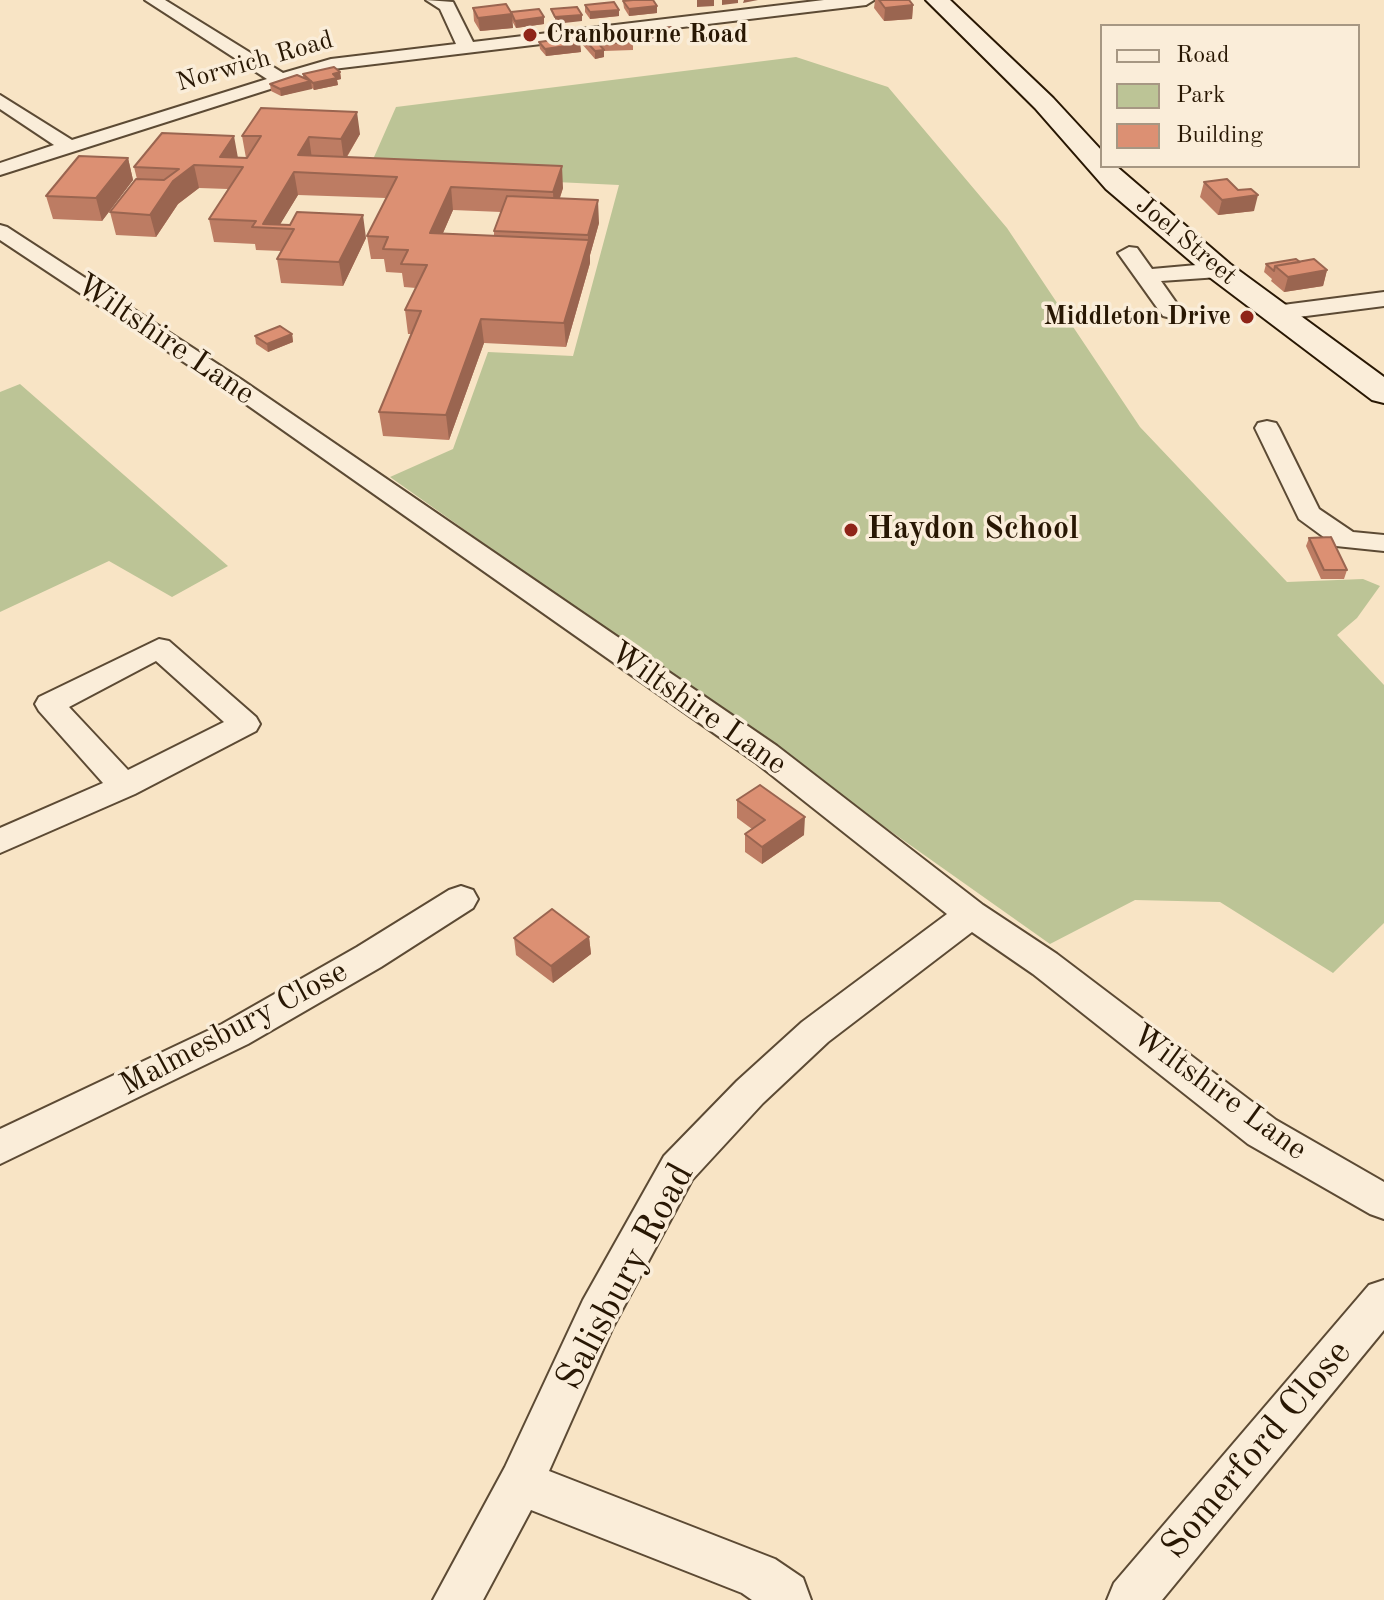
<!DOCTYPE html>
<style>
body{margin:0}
#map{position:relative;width:1384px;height:1600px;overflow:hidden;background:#f8e4c5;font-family:"Old Standard TT",serif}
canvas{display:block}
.legend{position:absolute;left:1100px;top:24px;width:260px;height:144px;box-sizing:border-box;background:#faedd9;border:2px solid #a69783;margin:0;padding:10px 14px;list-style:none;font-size:24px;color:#281703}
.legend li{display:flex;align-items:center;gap:16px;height:40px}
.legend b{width:40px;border:2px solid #a69783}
</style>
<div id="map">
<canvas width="1384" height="1600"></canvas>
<ul class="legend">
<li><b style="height:10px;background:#faedd9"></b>Road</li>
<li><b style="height:22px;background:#bcc496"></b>Park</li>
<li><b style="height:22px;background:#dc9073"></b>Building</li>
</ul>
</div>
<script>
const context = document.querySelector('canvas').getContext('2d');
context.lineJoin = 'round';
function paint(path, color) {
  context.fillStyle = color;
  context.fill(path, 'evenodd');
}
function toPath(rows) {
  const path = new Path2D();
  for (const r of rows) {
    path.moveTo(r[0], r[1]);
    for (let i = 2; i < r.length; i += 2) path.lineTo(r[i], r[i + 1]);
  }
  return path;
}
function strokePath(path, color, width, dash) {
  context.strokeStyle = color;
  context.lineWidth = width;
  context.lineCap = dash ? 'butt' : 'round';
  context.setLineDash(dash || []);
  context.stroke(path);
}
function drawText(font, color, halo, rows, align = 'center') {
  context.font = font + ' "Old Standard TT",serif';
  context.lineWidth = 7;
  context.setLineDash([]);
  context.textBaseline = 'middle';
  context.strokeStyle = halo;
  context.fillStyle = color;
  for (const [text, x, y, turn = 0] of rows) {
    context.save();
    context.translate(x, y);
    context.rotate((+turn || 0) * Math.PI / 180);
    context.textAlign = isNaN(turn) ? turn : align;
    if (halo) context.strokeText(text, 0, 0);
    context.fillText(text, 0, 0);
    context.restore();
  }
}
paint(toPath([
 [796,57,888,87,1007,228,1140,427,1287,582,1363,579,1380,586,1357,618,1337,635,1384,685,1384,923,1333,973,1220,902,1135,900,1050,944,390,477,453,449,488,352,573,356,619,185,367,173,396,107],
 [20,384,228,566,172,597,109,561,0,612,0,392]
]), '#bcc496');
const minor = toPath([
 [145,0,165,0,283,73,331,59,456,44,440,9,426,0,453,2,473,42,824,0,874,0,866,5,333,69,0,175,0,163,54,145,0,109,0,95,72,140,267,79,145,0],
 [0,225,7,227,242,380,777,746,983,905,1057,954,1276,1120,1384,1182,1384,1219,1370,1214,1248,1144,1033,974,972,932,828,1042,763,1103,692,1180,613,1327,549,1471,775,1559,803,1578,811,1600,752,1600,742,1593,531,1510,483,1600,433,1600,505,1467,583,1300,664,1156,737,1081,802,1022,947,914,755,762,226,390,0,240,0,225],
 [1129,247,1137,248,1152,269,1219,263,1230,270,1219,277,1161,281,1182,311,1179,316,1171,318,1163,316,1118,253,1129,247],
 [1384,292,1384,306,1275,320,1267,318,1264,313,1267,308,1275,306,1384,292],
 [1267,421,1276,423,1279,428,1319,509,1353,532,1384,535,1384,551,1336,546,1299,519,1255,428,1258,423,1267,421],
 [159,639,169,641,256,717,260,724,256,731,135,794,0,853,0,828,103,783,39,711,35,704,39,697,159,639],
 [156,661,224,722,128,770,69,707,156,661],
 [461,886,473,890,478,899,473,908,381,967,248,1044,0,1164,0,1129,222,1024,357,947,449,890,461,886],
 [1384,1280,1384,1330,1162,1600,1107,1600,1114,1583,1369,1285,1384,1280]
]);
const secondary = toPath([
 [926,0,950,0,1053,98,1102,151,1102,166,1116,166,1230,264,1384,377,1384,403,1372,400,1208,276,1106,189,1035,108,926,0]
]);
strokePath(minor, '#5c4a34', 4);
strokePath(secondary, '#281703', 4);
paint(minor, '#faedd9');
paint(secondary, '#faedd9');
paint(toPath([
 [875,0,909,0,913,5,912,19,884,21,874,8],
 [623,1,657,6,657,13,629,16,624,8],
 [585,5,619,10,619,16,590,19,585,12],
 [473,8,544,17,544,24,516,28,512,21,513,28,480,31,474,21],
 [659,28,678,34,678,41,643,45,636,38,636,31,657,32,659,32],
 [582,37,633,42,633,50,604,51,604,57,595,59,582,44],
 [539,42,580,44,581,52,546,56,540,49],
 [340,72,341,79,337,80,338,85,314,90,312,88,281,96,271,91,270,84,303,78,303,74],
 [360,134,347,157,563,188,560,198,599,223,590,255,590,263,566,347,484,343,449,440,383,436,379,412,411,334,408,334,405,310,416,288,404,287,402,273,386,272,384,259,371,259,367,236,386,198,298,195,280,224,366,238,343,286,281,283,277,259,281,251,256,250,255,244,214,242,209,219,228,189,199,188,178,204,156,237,116,235,110,212,137,179,134,167,246,158,242,136],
 [453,210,501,212,494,231,494,236,443,233],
 [128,158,133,180,102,221,53,219,46,196],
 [1204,182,1238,190,1254,211,1218,215,1200,197],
 [1300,262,1327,270,1323,286,1284,292,1271,281,1272,279,1264,272,1266,264],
 [292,334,293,342,268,352,256,344,255,336],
 [1309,538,1347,570,1344,579,1321,579,1306,546],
 [737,800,804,835,762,864,745,852,745,834,752,829,737,818],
 [589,937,591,954,553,983,516,955,514,938]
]), '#bd7c63');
paint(toPath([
 [697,0,714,0,714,6,697,7],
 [722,0,738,0,738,3,722,5],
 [744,0,758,0,743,3],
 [913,5,912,19,884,21,885,8],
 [657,6,657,13,629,16,629,9],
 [619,10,619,16,590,19,590,12],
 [512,14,513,28,480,31,478,18],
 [582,15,582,21,555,24,555,17],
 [544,17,544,24,516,28,515,21],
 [678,34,678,41,643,45,642,38],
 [580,44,581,52,546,56,545,49],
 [604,50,604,57,595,59,595,51],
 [340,72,341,79,337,80,338,85,314,90,313,83,333,74],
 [311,81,312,89,281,96,280,89],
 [357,112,360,134,344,161,341,139],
 [234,136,238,158,220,157],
 [309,137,312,159,298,155],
 [128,158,133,180,102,221,96,198],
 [194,165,199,188,178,204,156,237,150,215,173,181],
 [562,166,563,188,554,214,553,192],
 [294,172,298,195,278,228,263,224],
 [451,187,453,210,433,256,430,233],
 [1258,195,1254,211,1218,215,1222,200],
 [598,200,599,223,590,255,590,263,566,347,564,323,588,244,588,235],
 [363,215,366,238,343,286,339,262],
 [1327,270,1323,286,1284,292,1288,277],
 [481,319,484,343,449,440,446,415],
 [292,334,293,342,268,352,267,344],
 [805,817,804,835,762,864,762,847],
 [589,937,591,954,553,983,551,966]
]), '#9a6550');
const building = toPath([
 [633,0,653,0,657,6,629,9,623,1,633,0],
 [879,0,909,0,913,5,885,8,879,0],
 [614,2,619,10,590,12,585,5,614,2],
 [506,4,512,14,478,18,473,8,506,4],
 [577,7,582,15,555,17,551,9,577,7],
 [539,9,544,17,515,21,511,12,539,9],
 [671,27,678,34,642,38,636,31,649,29,657,32,662,32,659,28,671,27],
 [624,32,633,42,599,44,604,50,595,51,582,37,624,32],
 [575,37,580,44,545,49,539,42,575,37],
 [334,67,340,72,333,74,337,78,313,83,303,74,334,67],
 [297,75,311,81,280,89,270,84,297,75],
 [261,108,357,112,341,139,309,137,298,155,562,166,553,192,451,187,430,233,589,240,564,323,481,319,446,415,379,412,421,311,405,310,427,265,401,264,408,250,383,249,388,237,367,236,397,177,294,172,263,224,290,225,297,212,363,215,339,262,277,259,294,229,252,227,256,221,209,219,243,167,194,165,173,181,150,215,110,212,136,179,164,180,179,169,134,167,162,133,234,136,220,157,247,158,261,136,242,136,261,108],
 [79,156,128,158,96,198,46,196,79,156],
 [1227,179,1238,190,1251,189,1258,195,1222,200,1204,182,1227,179],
 [507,196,598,200,588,235,494,231,507,196],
 [1296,259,1300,262,1275,266,1274,271,1266,264,1296,259],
 [1314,259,1327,270,1288,277,1275,266,1314,259],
 [280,326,292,334,267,344,255,336,280,326],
 [1331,537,1347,570,1324,570,1309,538,1331,537],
 [760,785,805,817,762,847,745,834,765,820,737,800,760,785],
 [552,909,589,937,551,966,514,938,552,909]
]);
paint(building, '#dc9073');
strokePath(building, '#9a6550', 2);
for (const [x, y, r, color] of [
 [530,35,8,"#8f2418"],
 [1247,317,8,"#8f2418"],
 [851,530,8,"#8f2418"]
]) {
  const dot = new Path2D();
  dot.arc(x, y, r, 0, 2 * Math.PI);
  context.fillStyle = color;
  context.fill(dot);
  strokePath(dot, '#faedd9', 3);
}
drawText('bold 26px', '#281703', '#faedd9', [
 ["Cranbourne Road",546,35],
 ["Middleton Drive",1231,317,"right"]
], 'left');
drawText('26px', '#281703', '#faedd9', [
 ["Norwich Road",255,62,-16],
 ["Joel Street",1186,241,40]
]);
drawText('32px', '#281703', '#faedd9', [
 ["Wiltshire Lane",165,340,34],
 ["Wiltshire Lane",698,709,35],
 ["Malmesbury Close",234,1029,-28],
 ["Wiltshire Lane",1219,1093,36]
]);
drawText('bold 32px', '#281703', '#faedd9', [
 ["Haydon School",867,530]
], 'left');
drawText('38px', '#281703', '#faedd9', [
 ["Salisbury Road",626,1277,-62],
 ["Somerford Close",1257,1450,-50]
]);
</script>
